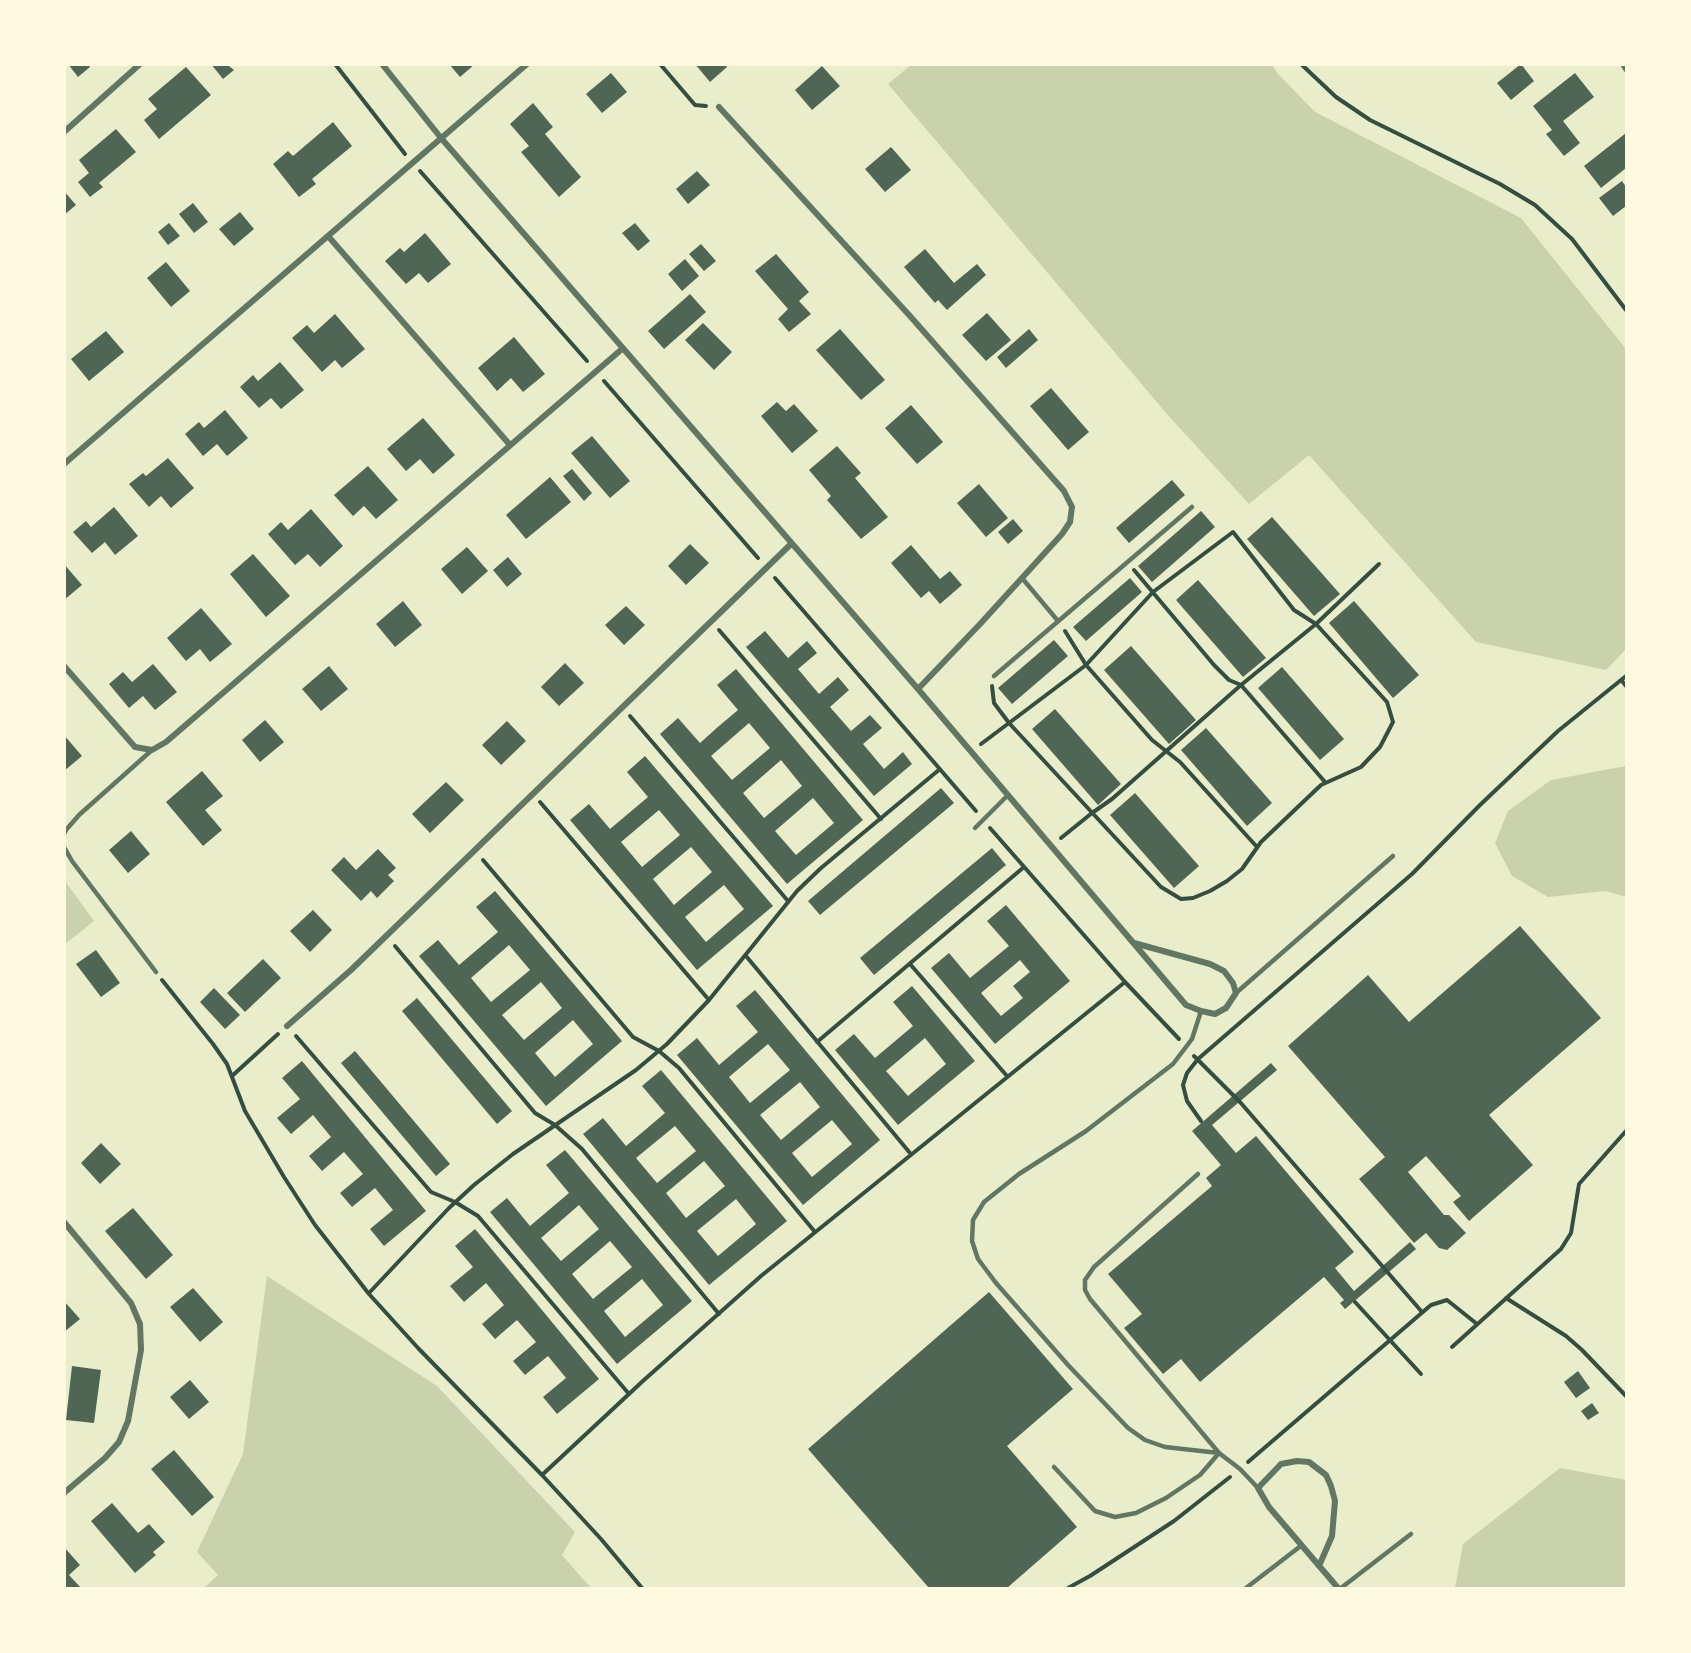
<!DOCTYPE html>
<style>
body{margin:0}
#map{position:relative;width:1691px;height:1653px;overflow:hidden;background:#e9edc9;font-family:"Asap Condensed",sans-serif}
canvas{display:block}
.frame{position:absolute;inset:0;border:66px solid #fefae0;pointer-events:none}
</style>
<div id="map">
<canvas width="1691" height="1653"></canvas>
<div class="frame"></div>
</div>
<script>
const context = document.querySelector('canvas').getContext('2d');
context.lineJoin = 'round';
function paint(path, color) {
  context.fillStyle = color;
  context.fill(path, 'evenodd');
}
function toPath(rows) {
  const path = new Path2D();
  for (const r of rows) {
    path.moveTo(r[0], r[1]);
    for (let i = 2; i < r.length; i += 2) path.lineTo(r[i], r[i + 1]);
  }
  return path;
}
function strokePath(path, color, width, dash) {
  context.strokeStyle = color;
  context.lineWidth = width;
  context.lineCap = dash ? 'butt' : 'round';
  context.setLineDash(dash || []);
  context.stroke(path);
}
paint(toPath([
 [912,64,1272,65,1278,74,1315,112,1521,218,1626,349,1626,649,1606,670,1476,642,1309,455,1249,504,1166,413,888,84],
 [1626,766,1626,897,1606,891,1548,897,1512,876,1495,843,1508,811,1551,780],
 [65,881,94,921,65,944],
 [267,1276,437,1386,575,1532,562,1555,591,1588,204,1588,218,1575,197,1552,243,1454],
 [1560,1468,1626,1480,1626,1588,1455,1588,1463,1544]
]), '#cad2ad');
paint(toPath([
 [68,64,88,64,90,67,78,77],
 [211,64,231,64,229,66,234,70,223,79],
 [449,64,475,64,460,77],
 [695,64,725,64,727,67,710,82],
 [1521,64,1534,81,1511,100,1497,83],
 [822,66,840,86,812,110,795,90],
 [186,67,211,95,159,139,144,120,157,109,148,99],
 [611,73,627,92,602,113,586,94],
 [1575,73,1594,97,1563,121,1580,143,1564,156,1546,134,1552,130,1533,106],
 [533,103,553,127,545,134,581,177,559,197,521,152,529,146,510,124],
 [333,122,352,146,312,179,316,184,299,197,273,164,288,151,293,156],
 [116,129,136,152,99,183,103,187,90,197,78,182,89,173,79,160],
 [1626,133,1626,168,1601,188,1584,166],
 [891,147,911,170,885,192,865,169],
 [697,171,710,185,688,204,676,189],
 [1622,181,1626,187,1626,206,1613,216,1599,198],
 [64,191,76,205,64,215],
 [193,203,208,222,194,233,179,214],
 [240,212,254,229,234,246,219,229],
 [169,223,180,236,168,245,158,232],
 [635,223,650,241,638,251,622,233],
 [425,233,451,264,428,283,419,273,406,284,385,261,400,248,404,252],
 [701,244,716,261,704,271,689,254],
 [925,249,954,283,977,264,986,275,947,310,938,300,935,303,904,267],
 [776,254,809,292,799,301,811,314,789,332,778,319,788,309,755,271],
 [685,259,699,276,682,291,668,274],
 [166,262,190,291,171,307,147,278],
 [690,294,706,312,664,349,648,331],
 [987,313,1011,340,986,361,962,335],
 [335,314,365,349,342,368,335,360,322,372,292,338,307,325,314,333],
 [703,323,732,352,714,370,685,340],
 [840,329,885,380,861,400,816,350],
 [1029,329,1038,340,1006,368,997,357],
 [106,331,124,352,89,381,71,359],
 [514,337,545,374,523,392,511,378,497,391,478,368],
 [280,362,304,390,281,409,271,398,259,408,240,387,253,375,258,381],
 [1051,388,1089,432,1068,450,1030,406],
 [777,402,786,411,794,404,818,431,792,453,761,416],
 [911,405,943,442,917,464,885,428],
 [225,410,248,438,227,456,217,444,203,456,185,434,199,422,204,428],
 [423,418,455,455,433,474,420,459,406,471,387,449],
 [592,436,630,481,610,498,571,453],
 [837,446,861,473,855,478,888,517,861,539,827,500,831,496,809,470],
 [168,458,194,488,171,508,161,496,149,507,129,484,143,473,146,476],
 [368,466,398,500,376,519,364,506,353,516,334,495],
 [572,469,592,493,584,501,563,476],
 [550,477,571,502,526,539,506,515],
 [1172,480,1185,495,1129,543,1116,528],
 [979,484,1008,518,986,537,957,503],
 [114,507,138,536,115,555,105,542,92,553,73,532,86,521,91,527],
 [311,509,343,546,320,567,308,554,295,565,268,534,281,522,288,530],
 [1201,511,1215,527,1152,582,1138,566],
 [1272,517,1340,594,1314,616,1247,539],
 [1013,519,1023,531,1008,544,998,532],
 [690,544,709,563,686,585,668,566],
 [911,545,940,579,950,571,962,585,940,604,929,591,921,598,891,563],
 [467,547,488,571,462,594,441,569],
 [253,554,290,596,266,617,230,574],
 [508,557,522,574,507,587,493,570],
 [64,564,82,585,64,600],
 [1130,578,1142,592,1086,641,1073,627],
 [1198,580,1266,658,1243,677,1176,600],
 [403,601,422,625,395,647,376,624],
 [1354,601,1419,675,1393,698,1329,623],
 [626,606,645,625,624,645,605,625],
 [201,608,232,644,210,662,200,649,186,661,167,638],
 [765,631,788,658,807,641,817,653,798,669,819,694,838,677,849,690,830,707,851,731,870,715,882,728,863,744,884,769,903,752,912,764,874,796,746,647],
 [1054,640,1068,656,1012,704,998,688],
 [1131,646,1196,720,1169,744,1104,670],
 [565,663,584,683,559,706,541,687],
 [153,664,177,692,155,710,143,696,129,708,109,684,123,672,132,682],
 [329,666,348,689,321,711,302,689],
 [1282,667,1344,739,1320,760,1258,688],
 [736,669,863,820,787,884,660,734,678,718,700,743,719,726,738,710,717,685],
 [749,723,770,748,732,780,711,756],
 [781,760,802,786,764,818,743,793],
 [813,798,834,823,796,855,775,831],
 [1055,709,1121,784,1098,805,1032,729],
 [265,720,284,742,260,762,242,740],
 [507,721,526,741,501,765,482,745],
 [1206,728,1272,803,1247,826,1181,750],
 [64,735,82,756,64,771],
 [645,756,773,906,697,970,570,820,589,804,610,829,648,797,627,772],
 [659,810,680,835,642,867,621,842],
 [691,847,712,872,674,905,653,879],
 [724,885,744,909,706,942,685,917],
 [202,771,223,796,205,810,222,830,203,846,166,802],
 [446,782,464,800,430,833,412,814],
 [941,788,954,803,820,915,808,901],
 [1135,793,1199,866,1174,888,1110,815],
 [131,831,150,854,128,873,109,850],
 [992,848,1006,865,874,975,860,958],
 [378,849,396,868,388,875,394,881,377,898,371,891,361,901,331,870,344,857,356,870],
 [495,891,622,1041,546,1106,419,956,438,940,459,965,498,932,476,907],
 [509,945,530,970,491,1002,471,978],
 [541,982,562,1008,524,1040,502,1015],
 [573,1020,593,1044,555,1077,535,1053],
 [1006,905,1070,981,995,1044,931,968,949,953,970,978,1009,946,987,921],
 [1020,960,1030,972,1013,986,1023,998,1001,1016,981,993],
 [313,910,332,930,310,952,290,931],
 [1520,926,1601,1018,1489,1115,1533,1165,1469,1221,1453,1202,1461,1196,1426,1156,1408,1172,1444,1215,1449,1215,1466,1233,1447,1250,1439,1248,1426,1233,1414,1243,1359,1179,1385,1157,1288,1046,1368,975,1409,1022],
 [96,950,120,983,101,997,76,964],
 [263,959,281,978,245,1012,227,993],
 [912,986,975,1061,898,1125,835,1050,854,1034,875,1058,913,1026,893,1002],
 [925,1038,946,1064,908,1096,886,1071],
 [214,988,240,1015,225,1029,200,1002],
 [755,990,880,1140,803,1205,677,1055,697,1038,719,1065,758,1032,736,1006],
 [768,1044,790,1070,750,1103,729,1077],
 [800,1082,820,1107,781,1140,760,1115],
 [832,1120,852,1144,812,1177,792,1153],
 [417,998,512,1111,497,1124,402,1011],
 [355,1051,450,1164,436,1176,341,1063],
 [302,1061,426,1211,384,1246,370,1229,393,1210,375,1188,352,1207,340,1193,363,1174,344,1152,322,1171,309,1156,331,1137,313,1115,291,1134,277,1118,300,1099,282,1078],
 [1271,1063,1277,1070,1212,1125,1236,1153,1256,1136,1354,1252,1335,1268,1354,1291,1410,1242,1416,1249,1345,1309,1340,1303,1344,1300,1324,1277,1200,1382,1181,1359,1163,1374,1124,1328,1142,1314,1108,1274,1212,1186,1206,1178,1221,1165,1192,1131],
 [661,1070,787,1221,709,1285,583,1134,603,1118,626,1146,645,1130,665,1113,642,1086],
 [675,1126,696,1151,657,1183,636,1158],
 [704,1161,725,1186,686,1218,666,1193],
 [736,1199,756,1224,718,1256,697,1231],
 [101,1143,121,1164,100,1184,81,1163],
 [565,1150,692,1301,617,1364,490,1212,507,1198,530,1226,569,1193,546,1165],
 [579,1205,599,1229,561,1261,541,1238],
 [610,1241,632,1267,593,1299,572,1274],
 [642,1279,663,1305,625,1337,604,1311],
 [133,1208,173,1255,146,1279,105,1231],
 [475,1229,599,1379,557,1414,543,1397,566,1378,548,1356,525,1375,513,1361,536,1342,517,1320,495,1339,482,1324,504,1305,486,1283,464,1302,450,1286,473,1267,455,1246],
 [193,1288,223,1322,200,1342,170,1307],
 [989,1292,1073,1389,1007,1446,1077,1527,1007,1588,929,1588,808,1449],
 [64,1301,80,1319,64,1332],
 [72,1366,101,1370,94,1423,66,1420],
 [1578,1371,1590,1388,1576,1398,1564,1382],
 [190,1380,209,1402,189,1419,170,1397],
 [1592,1403,1599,1413,1588,1420,1581,1411],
 [174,1450,214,1497,192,1516,151,1469],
 [112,1503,138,1533,149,1524,165,1542,153,1552,156,1555,135,1573,91,1521],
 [64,1547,80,1565,69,1575,81,1588,64,1588]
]), '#4f6655');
strokePath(toPath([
 [335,64,405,154],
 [660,64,695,105,706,106],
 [1301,64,1336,97,1370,120,1500,184,1535,205,1572,239,1626,310],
 [420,171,587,361],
 [604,381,758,558],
 [1134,570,1214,665,1229,680,1241,685,1325,782],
 [775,578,976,811],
 [719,630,881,819],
 [1065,631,1086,665,1152,740,1180,762,1257,847],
 [1622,681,1626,686],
 [630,716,788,901],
 [981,744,1009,723,1086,665,1153,592,1233,532,1294,610,1316,624,1387,702,1393,722,1380,747,1361,767,1321,785,1261,842,1242,869,1227,881,1210,891,1193,898,1181,899,1161,887,1009,723,994,703,992,686],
 [540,802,709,1000],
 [990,828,1125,982,1179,1039],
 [1061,838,1092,813,1112,799,1241,685,1316,624,1379,564],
 [483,860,633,1037,659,1051,679,1068,815,1232],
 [395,946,535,1113,555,1125,582,1149,719,1314],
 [746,956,910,1153],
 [910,964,1007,1076],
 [162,980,213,1044,227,1064,245,1111,284,1177,315,1225,369,1294,418,1348,542,1475,601,1539,642,1588],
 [296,1036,431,1192,455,1202,478,1216,629,1394],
 [817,1042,1024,867],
 [1194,1056,1240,1102,1422,1312],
 [232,1076,278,1034],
 [1201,1121,1187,1101,1183,1085,1187,1073,1198,1059,1412,874,1480,805,1558,731,1626,676],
 [369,1293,449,1208,474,1185,513,1154,636,1070,667,1044,709,1000,797,891,821,868,940,769],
 [1506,1298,1566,1336,1582,1350,1626,1396],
 [1355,1302,1421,1374],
 [1452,1347,1561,1249,1571,1233,1579,1184,1626,1131],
 [1248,1462,1431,1305,1447,1300,1477,1324],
 [542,1475,644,1380,761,1276,1125,982],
 [1068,1588,1090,1576,1174,1521,1230,1477]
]), '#344e41', 4);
strokePath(toPath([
 [1022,578,1058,621],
 [994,676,1192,507],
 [975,828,1008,795],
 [64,834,66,830,79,815,152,750],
 [64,847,72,861,156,972],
 [1236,993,1393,856],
 [1201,1011,1192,1039,1173,1064,1086,1131,1019,1174,984,1202,973,1220,972,1241,978,1259,996,1283,1068,1365,1128,1428,1145,1440,1165,1447,1219,1453,1240,1469,1258,1488],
 [1054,1467,1095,1511,1115,1517,1136,1513,1166,1498,1200,1475,1219,1453,1090,1299,1085,1290,1085,1280,1094,1267,1198,1174],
 [1246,1588,1302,1545],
 [1341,1588,1411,1534]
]), '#617663', 4.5);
strokePath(toPath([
 [382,64,441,138,918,689,1186,1005,1201,1011,1215,1014,1226,1008,1236,993,1233,983,1224,971,1210,964,1134,943],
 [1623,64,1626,69],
 [719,107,910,316,1064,491,1072,507,1070,522,1062,534,981,623,918,689],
 [64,132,140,64],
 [328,236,510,445],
 [64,464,527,64],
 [64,666,135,747,152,750,166,742,622,349],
 [287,1026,351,970,791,544],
 [64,1222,131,1303,140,1324,141,1350,128,1421,119,1442,105,1458,64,1493],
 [1319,1566,1332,1536,1335,1501,1331,1486,1326,1475,1309,1462,1297,1461,1281,1464,1258,1488,1269,1507,1338,1588]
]), '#617663', 6);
</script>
